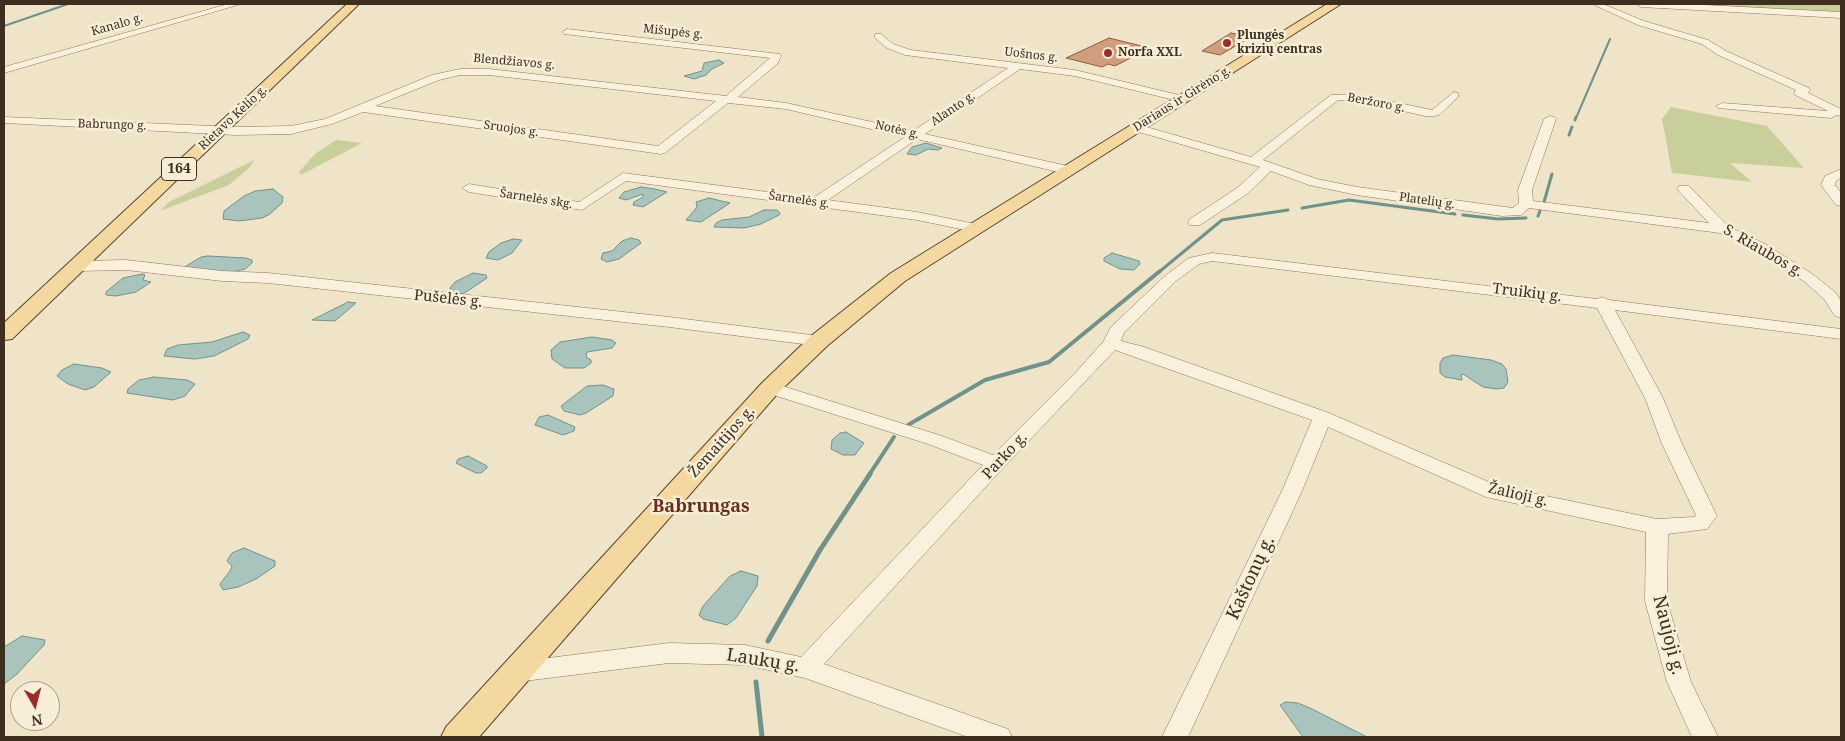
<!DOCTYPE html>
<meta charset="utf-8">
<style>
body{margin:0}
#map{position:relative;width:1845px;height:741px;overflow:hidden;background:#f0e4c8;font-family:"Noto Serif",serif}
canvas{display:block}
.frame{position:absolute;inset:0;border:5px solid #3d2e20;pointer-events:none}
.north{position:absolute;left:10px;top:681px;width:50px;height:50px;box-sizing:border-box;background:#f7eed8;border:1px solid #ada18e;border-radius:50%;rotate:172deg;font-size:14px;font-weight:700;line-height:20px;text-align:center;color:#3d2e20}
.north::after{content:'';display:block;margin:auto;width:18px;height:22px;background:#9e2a2b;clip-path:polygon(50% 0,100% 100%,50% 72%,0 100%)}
</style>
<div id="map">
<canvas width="1845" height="741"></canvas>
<div class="frame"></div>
<div class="north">N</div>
</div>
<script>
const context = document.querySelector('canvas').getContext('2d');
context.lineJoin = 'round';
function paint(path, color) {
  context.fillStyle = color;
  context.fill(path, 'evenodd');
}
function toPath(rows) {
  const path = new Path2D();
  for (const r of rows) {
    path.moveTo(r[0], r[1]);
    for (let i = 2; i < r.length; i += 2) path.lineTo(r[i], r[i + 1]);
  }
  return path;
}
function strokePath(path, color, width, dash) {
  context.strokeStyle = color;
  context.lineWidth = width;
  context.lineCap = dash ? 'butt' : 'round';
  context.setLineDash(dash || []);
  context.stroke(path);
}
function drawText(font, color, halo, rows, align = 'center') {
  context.font = font + ' "Noto Serif",serif';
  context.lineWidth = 5;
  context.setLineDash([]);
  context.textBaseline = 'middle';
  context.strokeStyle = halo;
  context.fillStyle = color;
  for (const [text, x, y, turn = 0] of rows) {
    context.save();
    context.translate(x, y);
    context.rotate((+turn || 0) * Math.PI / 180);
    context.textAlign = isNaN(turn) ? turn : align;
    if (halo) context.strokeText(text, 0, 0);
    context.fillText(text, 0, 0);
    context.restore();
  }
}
paint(toPath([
 [1663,4,1841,4,1841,14],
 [1671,107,1767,126,1804,168,1730,163,1752,182,1672,173,1662,119],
 [336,140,362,143,301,175,299,172,315,154],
 [254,160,250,167,229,185,160,211,169,202]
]), '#c9cf9b');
const water = toPath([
 [719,60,724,63,712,69,706,75,694,79,684,76,702,71,704,63,719,60],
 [926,143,942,148,938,150,928,149,916,155,907,154,912,147,926,143],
 [641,187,655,189,667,192,643,207,633,205,634,202,643,197,643,194,626,200,619,198,624,192,641,187],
 [273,189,283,197,282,203,270,214,262,218,239,221,223,219,224,211,244,196,255,191,273,189],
 [709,198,730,203,701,222,686,220,697,207,696,202,709,198],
 [764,210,777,210,780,213,779,215,761,224,744,228,714,227,716,223,722,220,749,217,764,210],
 [631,238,639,240,641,243,619,259,607,262,601,259,603,253,612,251,622,241,631,238],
 [513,239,522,240,512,253,498,260,486,258,489,252,501,243,513,239],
 [1112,253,1139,261,1140,264,1134,270,1120,269,1104,261,1104,258,1112,253],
 [208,256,246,258,252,260,252,263,245,269,231,272,183,268,201,257,208,256],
 [473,273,486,275,487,278,463,294,451,293,450,288,455,282,473,273],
 [142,274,145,275,143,280,151,282,136,292,116,296,106,295,106,292,123,278,142,274],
 [348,302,356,303,335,321,312,320,348,302],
 [243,332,250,335,248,339,214,356,195,359,164,356,167,349,178,345,212,342,243,332],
 [592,337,612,340,616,343,612,348,587,352,586,357,591,360,591,363,584,368,565,368,552,359,551,350,560,342,592,337],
 [1453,355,1491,360,1502,364,1506,369,1508,382,1504,388,1496,389,1483,387,1463,374,1461,375,1462,380,1445,377,1440,373,1440,363,1443,358,1453,355],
 [74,364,102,368,111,372,94,387,85,390,68,384,57,376,62,370,74,364],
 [154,377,187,380,195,384,185,396,173,400,127,393,128,389,139,380,154,377],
 [603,385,614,389,613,396,586,413,580,415,564,411,561,406,587,386,603,385],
 [548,415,575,427,574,431,563,435,535,425,539,417,548,415],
 [846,432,864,443,855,455,843,455,831,449,832,440,840,433,846,432],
 [468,456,487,466,487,468,481,473,476,473,456,463,458,459,468,456],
 [244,548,275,561,275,566,256,579,238,587,223,590,220,584,230,571,232,566,227,561,232,553,244,548],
 [741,571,758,576,757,586,736,618,727,625,703,619,699,615,703,606,730,576,741,571],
 [22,636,45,640,44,645,17,674,4,684,4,647,22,636],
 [1286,702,1298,703,1312,709,1367,737,1303,737,1280,705,1286,702]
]);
paint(water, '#a9c4bc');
strokePath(water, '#6f938a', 1);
strokePath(toPath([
 [4,26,68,4],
 [1576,118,1610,39]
]), '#6f938a', 2);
strokePath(toPath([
 [1575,120,1576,117],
 [1569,135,1572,127],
 [1544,202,1552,174],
 [1302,208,1349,200,1455,214],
 [1463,215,1498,219,1526,218],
 [1538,216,1540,211],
 [1159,272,1222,220,1288,210]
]), '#6f938a', 3);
strokePath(toPath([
 [908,425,985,380,1049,362,1160,271],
 [869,475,894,437]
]), '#6f938a', 4);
strokePath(toPath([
 [768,641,820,550,870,474],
 [756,682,762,737]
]), '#6f938a', 5);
const building = toPath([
 [1231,33,1251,37,1220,55,1202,51,1231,33],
 [1109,38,1150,48,1115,66,1108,64,1102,67,1066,58,1109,38]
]);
paint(building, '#cf9f7d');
strokePath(building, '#8d5f41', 1);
const minor = toPath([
 [228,4,241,4,4,73,4,67,228,4],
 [1592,4,1603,4,1644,21,1708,40,1726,51,1809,88,1810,90,1808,93,1841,109,1841,116,1837,115,1831,118,1718,108,1716,106,1722,103,1828,111,1795,95,1794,93,1796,90,1718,55,1702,44,1638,25,1592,4],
 [1637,4,1685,4,1841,12,1841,18,1641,7,1637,4],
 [567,29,780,54,781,56,778,63,738,97,786,103,913,131,1008,68,905,55,887,48,875,38,875,34,881,34,893,44,911,50,1075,70,1187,97,1189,99,1183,102,1075,76,1020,69,925,134,1072,167,1073,170,1072,173,1067,174,917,139,828,200,917,212,980,225,982,228,975,232,917,220,626,181,582,210,469,192,462,188,469,184,579,202,623,173,813,198,905,137,786,109,728,103,665,153,661,154,363,112,332,124,291,134,236,135,4,123,4,117,236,127,291,126,325,119,432,75,460,69,489,69,726,96,770,58,564,34,562,32,567,29],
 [460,75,489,75,716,101,658,146,375,106,439,80,460,75],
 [1454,92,1458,93,1458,97,1439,115,1435,116,1425,116,1356,100,1338,100,1263,160,1317,179,1357,187,1513,208,1519,203,1518,190,1544,119,1550,116,1554,117,1556,119,1532,190,1533,201,1709,223,1677,189,1679,186,1689,186,1728,226,1767,245,1815,276,1836,293,1841,301,1841,318,1835,316,1824,299,1805,282,1757,251,1720,233,1529,208,1521,215,1502,216,1357,195,1309,185,1271,171,1247,194,1200,225,1190,225,1188,222,1190,219,1237,188,1260,167,1132,130,1130,128,1136,124,1251,157,1331,95,1356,94,1432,110,1454,92],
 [1841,169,1841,178,1836,181,1835,185,1841,193,1841,206,1836,205,1821,185,1825,176,1841,169],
 [1212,253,1597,299,1602,297,1609,300,1841,329,1841,339,1615,310,1663,398,1682,444,1717,516,1707,529,1668,534,1667,601,1691,682,1718,737,1692,737,1667,682,1645,601,1646,532,1486,497,1328,427,1302,491,1188,737,1162,737,1282,491,1312,420,1115,350,1003,468,824,664,1008,729,1012,737,968,737,805,678,745,665,669,663,516,682,507,679,504,672,507,665,516,662,669,643,745,645,801,657,983,465,928,444,764,392,761,388,764,384,776,384,942,436,993,455,1076,372,1103,342,1111,327,1166,275,1189,258,1212,253],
 [1212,261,1597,308,1645,398,1662,444,1696,515,1694,517,1657,519,1498,486,1329,413,1144,347,1121,341,1124,333,1176,281,1199,264,1212,261],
 [126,260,222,271,268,273,669,317,819,336,825,337,827,341,825,345,819,346,669,327,268,283,222,281,126,270,77,271,69,266,77,261,126,260]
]);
const major = toPath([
 [347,4,359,4,12,339,4,340,4,323,347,4],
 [1327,4,1341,4,905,281,827,346,778,393,479,737,441,737,446,727,762,383,811,336,891,273,1327,4]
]);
strokePath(minor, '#8d765c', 1);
strokePath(major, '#5b4430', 2);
paint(minor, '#faf1dc');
paint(major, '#f3d9a0');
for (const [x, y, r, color] of [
 [1227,43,5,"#9e2a2b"],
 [1108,53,5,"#9e2a2b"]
]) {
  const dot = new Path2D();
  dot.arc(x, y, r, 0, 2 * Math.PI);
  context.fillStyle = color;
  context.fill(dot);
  strokePath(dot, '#f7eed8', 2);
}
drawText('12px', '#3d2e20', '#f7eed8', [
 ["Kanalo g.",117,25,-16],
 ["Mišupės g.",673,32,6],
 ["Uošnos g.",1031,55,7],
 ["Blendžiavos g.",514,62,5],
 ["Dariaus ir Girėno g.",1182,99,-32],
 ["Beržoro g.",1376,103,11],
 ["Alanto g.",953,109,-34],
 ["Rietavo Kelio g.",233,118,-43],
 ["Babrungo g.",112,125,2],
 ["Sruojos g.",511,129,8],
 ["Notės g.",897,130,13],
 ["Šarnelės skg.",536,199,9],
 ["Šarnelės g.",799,200,8],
 ["Platelių g.",1427,201,8]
]);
drawText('bold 12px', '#3d2e20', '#f7eed8', [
 ["Plungės",1237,36],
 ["krizių centras",1237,50],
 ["Norfa XXL",1118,53]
], 'left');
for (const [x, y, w] of [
 [179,169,35]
]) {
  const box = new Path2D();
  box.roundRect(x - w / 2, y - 11.5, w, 23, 4);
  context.fillStyle = '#f7eed8';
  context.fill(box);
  strokePath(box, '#3d2e20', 1);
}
drawText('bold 14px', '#3d2e20', null, [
 ["164",179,169]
]);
drawText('15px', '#3d2e20', '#f7eed8', [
 ["S. Riaubos g.",1763,251,30],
 ["Truikių g.",1527,293,7],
 ["Pušelės g.",448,299,6],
 ["Žemaitijos g.",722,442,-48],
 ["Parko g.",1005,456,-47],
 ["Žalioji g.",1518,495,13]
]);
drawText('bold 18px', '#6b2e1e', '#f7eed8', [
 ["Babrungas",701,507]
]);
drawText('18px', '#3d2e20', '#f7eed8', [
 ["Kaštonų g.",1251,578,-65],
 ["Naujoji g.",1668,635,76],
 ["Laukų g.",763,661,9]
]);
</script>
